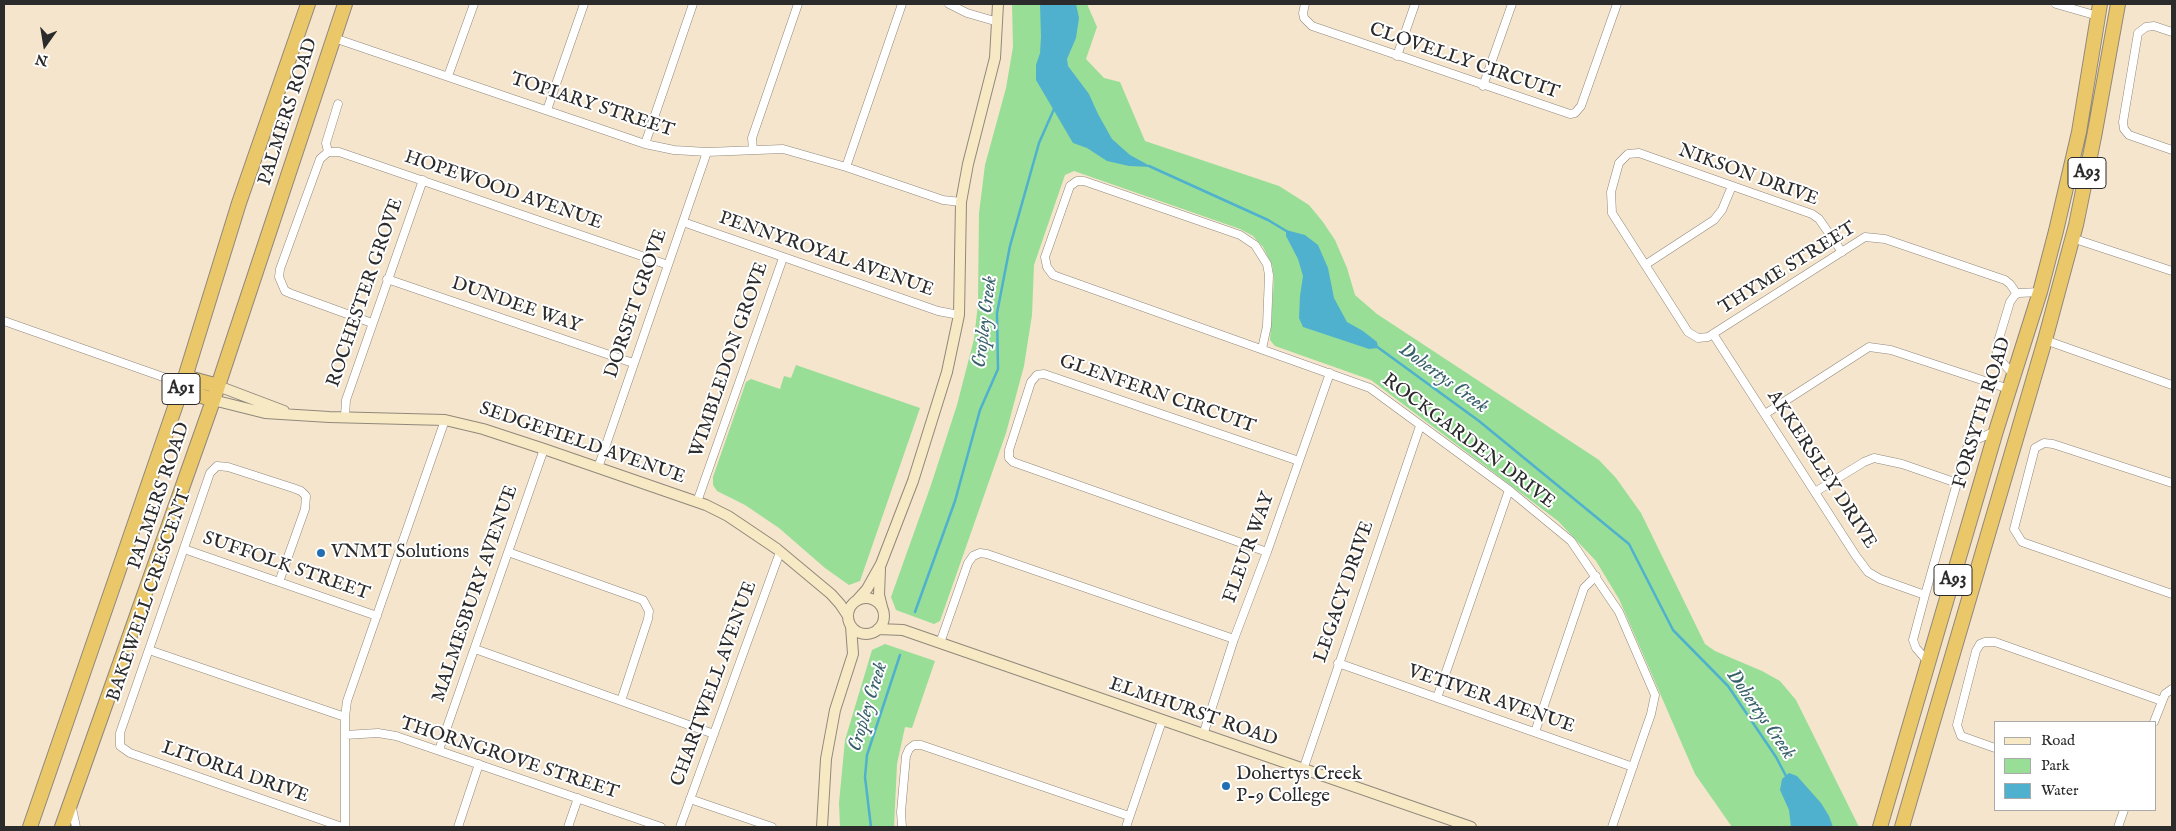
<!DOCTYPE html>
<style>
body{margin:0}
#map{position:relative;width:2176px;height:831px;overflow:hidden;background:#f5e5cc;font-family:"IM FELL English",serif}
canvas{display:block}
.frame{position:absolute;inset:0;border:5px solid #2b2b2b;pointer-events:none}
.legend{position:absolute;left:1994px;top:721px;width:162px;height:90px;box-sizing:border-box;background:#fff;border:1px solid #aaa;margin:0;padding:6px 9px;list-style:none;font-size:15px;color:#2b2b2b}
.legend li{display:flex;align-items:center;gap:10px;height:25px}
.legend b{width:25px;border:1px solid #aaa}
.north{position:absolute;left:20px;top:20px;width:50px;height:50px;-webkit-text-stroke:4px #fff;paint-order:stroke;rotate:193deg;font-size:14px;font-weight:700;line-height:20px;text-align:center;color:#2b2b2b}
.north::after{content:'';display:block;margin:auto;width:18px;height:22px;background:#2b2b2b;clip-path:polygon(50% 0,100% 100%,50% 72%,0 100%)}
</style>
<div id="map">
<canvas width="2176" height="831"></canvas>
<div class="frame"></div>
<ul class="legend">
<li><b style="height:6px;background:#f7e9c3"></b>Road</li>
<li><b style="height:14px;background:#98de97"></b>Park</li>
<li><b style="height:14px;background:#4fb1ce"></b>Water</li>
</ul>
<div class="north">N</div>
</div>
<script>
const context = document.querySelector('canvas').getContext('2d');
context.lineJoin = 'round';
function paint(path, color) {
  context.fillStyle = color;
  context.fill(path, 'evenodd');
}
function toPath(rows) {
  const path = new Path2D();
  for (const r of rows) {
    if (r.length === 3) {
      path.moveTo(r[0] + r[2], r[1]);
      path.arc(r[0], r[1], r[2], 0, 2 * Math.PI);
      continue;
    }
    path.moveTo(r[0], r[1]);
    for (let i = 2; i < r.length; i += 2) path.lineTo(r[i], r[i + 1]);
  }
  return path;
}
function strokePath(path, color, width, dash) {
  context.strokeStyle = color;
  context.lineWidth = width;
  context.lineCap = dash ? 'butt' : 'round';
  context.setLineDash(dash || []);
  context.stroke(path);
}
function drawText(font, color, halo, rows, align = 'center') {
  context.font = font + ' "IM FELL English",serif';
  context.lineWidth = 4;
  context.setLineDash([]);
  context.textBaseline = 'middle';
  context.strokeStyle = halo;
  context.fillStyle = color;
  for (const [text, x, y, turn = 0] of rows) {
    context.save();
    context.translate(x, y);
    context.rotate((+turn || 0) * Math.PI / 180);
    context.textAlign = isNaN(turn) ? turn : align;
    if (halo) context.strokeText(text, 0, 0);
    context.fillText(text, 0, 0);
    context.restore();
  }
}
paint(toPath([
 [1012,4,1087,4,1097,27,1086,59,1104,78,1120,82,1145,141,1279,186,1309,205,1323,222,1335,240,1347,268,1355,295,1377,314,1599,460,1616,478,1641,513,1705,644,1715,651,1762,671,1780,681,1796,700,1859,827,1732,827,1695,774,1619,599,1596,561,1558,521,1371,380,1275,346,1270,340,1274,278,1272,265,1263,247,1253,236,1240,229,1074,171,1065,175,1034,265,1032,315,1024,366,1006,433,940,621,934,624,896,610,891,597,931,485,957,405,974,339,978,304,979,213,985,165,1006,88,1013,47],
 [796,365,920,408,860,581,849,585,825,568,779,528,745,505,717,491,713,485,713,477,746,382,751,379,780,389,784,376,791,378],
 [885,644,935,661,912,728,905,727,897,764,894,827,840,827,839,803,845,740,872,650]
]), '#98de97');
paint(toPath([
 [1040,4,1076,4,1079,18,1076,38,1067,59,1068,66,1089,94,1098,114,1112,139,1130,155,1152,167,1129,166,1107,161,1087,148,1073,143,1036,80,1036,65,1040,53,1041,37],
 [1286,230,1305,235,1318,245,1328,268,1334,298,1347,322,1363,331,1377,342,1378,348,1369,349,1303,327,1299,318,1300,296,1303,276,1298,259,1286,236],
 [1789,773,1797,776,1821,803,1829,816,1833,827,1791,827,1789,810,1780,790,1782,779]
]), '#4fb1ce');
strokePath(toPath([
 [1149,166,1268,220,1288,232],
 [1376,346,1479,421,1629,544,1673,630,1728,686,1776,757,1786,776],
 [915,612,955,501,980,410,998,369,997,313,1010,246,1039,143,1054,109],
 [871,827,865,777,867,755,900,655]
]), '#4fb1ce', 2.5);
const street = toPath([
 [949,4,967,13,998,22],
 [1305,4,1303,13,1304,18,1312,26,1570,114,1575,113,1581,106,1617,4],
 [2056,4,2098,16],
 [2172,32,2154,26,2146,27,2138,33,2123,122,2124,129,2129,135,2172,150],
 [334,38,645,144,674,150,707,152,783,149,846,167,943,200,961,202],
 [1397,56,1415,4],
 [448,76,474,4],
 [1483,86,1512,4],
 [338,104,326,143,328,152,320,159,280,269,279,277,285,291,292,294,372,323],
 [547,110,584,4],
 [645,144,693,4],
 [753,150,752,138,798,4],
 [328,152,339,152,668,265],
 [846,167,902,4],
 [683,222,938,311,959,315],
 [2072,238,2172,271],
 [1842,252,1819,219,1812,214,1639,153,1628,154,1619,163,1611,192,1612,213,1688,332,1698,338,1708,337,1865,237,1885,239,2005,280,2010,284,2017,294],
 [1645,265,1714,220,1722,210,1732,186],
 [387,279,633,363],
 [4,321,183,384],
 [1713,334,1856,556,1868,572,1880,579,1925,595],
 [2045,340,2172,385],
 [1262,349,1267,326,1269,275,1267,264,1255,245,1240,235,1084,181,1077,181,1070,186,1045,257,1047,267,1053,275,1370,388,1509,490,1571,541,1619,612,1655,695,1651,714,1612,827],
 [2014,375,2001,361,1997,353,1997,345,2010,302,2015,295,2019,293,2040,292],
 [1765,414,1869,347,1891,350,2009,389],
 [345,416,346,400,423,180],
 [598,468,707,152],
 [2172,483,2053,444,2044,443,2035,448,2014,529,2022,542,2172,594],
 [1815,492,1864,462,1874,458,1902,464,1957,483],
 [697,502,783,258],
 [184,549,377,616],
 [508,552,643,600,649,611,648,619,621,701],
 [1267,552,1013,462,1009,458,1009,450,1031,382,1037,375,1044,374,1299,461],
 [279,582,305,509,306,496,301,491,293,488,228,467,217,466,210,473,120,733,120,746,130,753,342,827],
 [940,643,968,563,973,556,980,553,987,554,1234,639],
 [475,649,714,734],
 [149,650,345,717],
 [1338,663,1633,767],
 [1929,663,1916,648,1913,640,1925,595,1967,448,1973,441,1996,431],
 [1437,698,1509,490],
 [2154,722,2165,694,2172,689],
 [1535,732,1584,588,1596,576],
 [345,735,378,733,396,736,661,827],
 [1203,735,1234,639,1267,552,1330,373],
 [1995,748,1961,736,1957,725,1976,651,1980,644,1985,642,1995,642,2162,701],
 [439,750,544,449],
 [1303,770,1420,426],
 [690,799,772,827],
 [72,808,76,827],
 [345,827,345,717,347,701,445,420],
 [458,827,479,764],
 [568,827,578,798],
 [680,827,780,552],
 [902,827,901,812,906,756,909,749,914,745,921,745,1129,816],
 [1126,827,1162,721],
 [2118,827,2124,810]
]);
const secondary = toPath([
 [218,386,284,411],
 [213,400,265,413,329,417,445,420,483,429,544,449,706,505,728,516,777,549,831,594,840,604,848,616],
 [880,569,879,595,882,607],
 [866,616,18],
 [858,599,867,589,881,564,913,481,947,372,959,315,961,202,968,164,995,58,998,4],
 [878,629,903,630,1471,827],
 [822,827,826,759,835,710,853,654,851,626]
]);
const highway = toPath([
 [185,377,218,386],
 [181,389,213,400],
 [30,827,183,384,239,203,308,4],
 [62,827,215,395,345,4],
 [1880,827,1996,431,2040,292,2056,231,2079,132,2100,4],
 [1902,827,2045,340,2076,225,2094,137,2118,4]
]);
strokePath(street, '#90887c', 9);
strokePath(secondary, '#90887c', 12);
strokePath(highway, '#90887c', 16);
strokePath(street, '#fff', 8);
strokePath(secondary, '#f7e9c3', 10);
strokePath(highway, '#eac769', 14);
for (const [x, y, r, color] of [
 [321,553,5,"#1f6fb2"],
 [1226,786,5,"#1f6fb2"]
]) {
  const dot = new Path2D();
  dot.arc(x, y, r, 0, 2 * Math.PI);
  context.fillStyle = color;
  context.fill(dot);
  strokePath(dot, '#fff', 2);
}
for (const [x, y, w] of [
 [2087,173,38],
 [181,389,38],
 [1953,580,38]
]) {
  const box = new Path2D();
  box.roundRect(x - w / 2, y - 15.5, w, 31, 4);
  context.fillStyle = '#fff';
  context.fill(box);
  strokePath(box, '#2b2b2b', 1);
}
drawText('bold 18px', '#2b2b2b', null, [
 ["A93",2087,173],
 ["A91",181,389],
 ["A93",1953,580]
]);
drawText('19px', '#2b2b2b', '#fff', [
 ["CLOVELLY CIRCUIT",1464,62,19],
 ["TOPIARY STREET",592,106,18],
 ["PALMERS ROAD",289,112,-72],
 ["NIKSON DRIVE",1748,176,20],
 ["HOPEWOOD AVENUE",503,191,19],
 ["PENNYROYAL AVENUE",826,255,19],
 ["THYME STREET",1788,269,-32],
 ["ROCHESTER GROVE",366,293,-71],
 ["DORSET GROVE",637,304,-71],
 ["DUNDEE WAY",516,306,19],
 ["WIMBLEDON GROVE",730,360,-71],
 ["GLENFERN CIRCUIT",1157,395,19],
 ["FORSYTH ROAD",1983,413,-73],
 ["ROCKGARDEN DRIVE",1468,442,37],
 ["SEDGEFIELD AVENUE",582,444,19],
 ["AKKERSLEY DRIVE",1821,470,57],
 ["PALMERS ROAD",160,496,-71],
 ["FLEUR WAY",1250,548,-70],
 ["SUFFOLK STREET",286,567,19],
 ["LEGACY DRIVE",1345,592,-71],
 ["MALMESBURY AVENUE",476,594,-71],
 ["BAKEWELL CRESCENT",150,596,-71],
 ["CHARTWELL AVENUE",715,684,-70],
 ["VETIVER AVENUE",1491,700,19],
 ["ELMHURST ROAD",1193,713,19],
 ["THORNGROVE STREET",509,759,18],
 ["LITORIA DRIVE",235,773,19]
]);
drawText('19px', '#2b2b2b', '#fff', [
 ["VNMT Solutions",331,553],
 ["Dohertys Creek",1236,775],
 ["P-9 College",1236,797]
], 'left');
drawText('italic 20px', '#39616c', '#fff', [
 ["Cropley Creek",986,322,-83],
 ["Dohertys Creek",1443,379,36],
 ["Cropley Creek",869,707,-73],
 ["Dohertys Creek",1760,715,55]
]);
</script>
